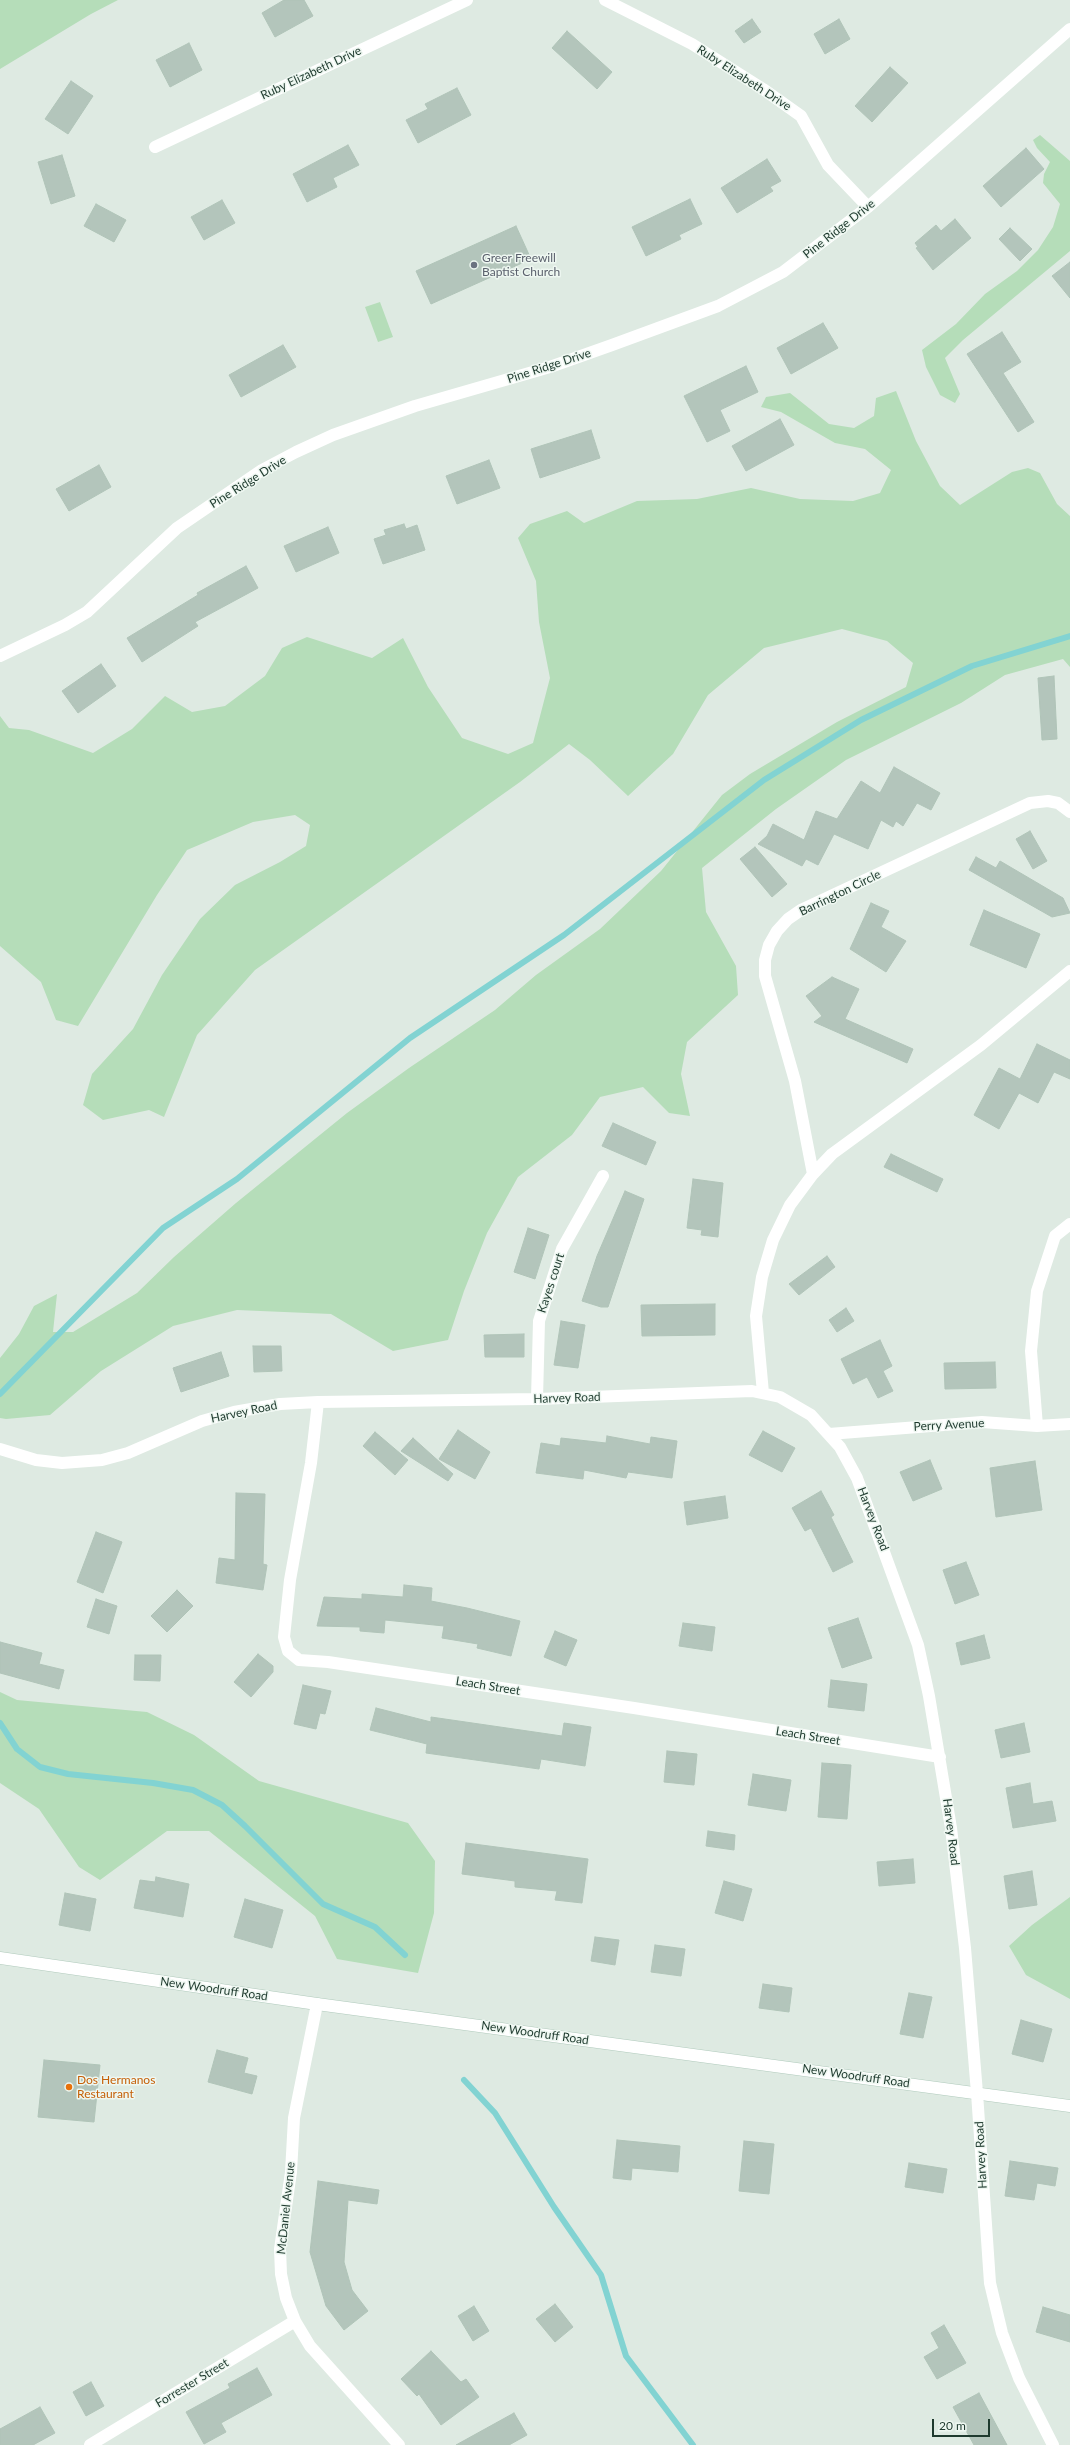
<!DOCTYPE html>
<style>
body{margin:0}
#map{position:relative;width:1070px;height:2445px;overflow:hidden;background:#deeae2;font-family:Lato,sans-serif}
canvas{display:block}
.scale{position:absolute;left:932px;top:2419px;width:58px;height:18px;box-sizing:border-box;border:2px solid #1e3a2e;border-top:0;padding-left:5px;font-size:12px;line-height:14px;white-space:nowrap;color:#1e3a2e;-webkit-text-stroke:3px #eef7f1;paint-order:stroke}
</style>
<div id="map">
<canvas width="1070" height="2445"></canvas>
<div class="scale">20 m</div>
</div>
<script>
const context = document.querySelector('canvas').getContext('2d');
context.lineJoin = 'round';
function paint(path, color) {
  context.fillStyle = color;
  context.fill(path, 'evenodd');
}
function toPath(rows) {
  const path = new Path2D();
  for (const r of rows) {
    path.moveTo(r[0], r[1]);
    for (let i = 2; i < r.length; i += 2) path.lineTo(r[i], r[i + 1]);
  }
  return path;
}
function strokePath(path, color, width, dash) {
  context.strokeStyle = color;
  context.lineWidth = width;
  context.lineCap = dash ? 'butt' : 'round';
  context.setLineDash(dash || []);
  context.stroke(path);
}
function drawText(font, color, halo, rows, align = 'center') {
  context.font = font + ' Lato,sans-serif';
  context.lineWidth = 3;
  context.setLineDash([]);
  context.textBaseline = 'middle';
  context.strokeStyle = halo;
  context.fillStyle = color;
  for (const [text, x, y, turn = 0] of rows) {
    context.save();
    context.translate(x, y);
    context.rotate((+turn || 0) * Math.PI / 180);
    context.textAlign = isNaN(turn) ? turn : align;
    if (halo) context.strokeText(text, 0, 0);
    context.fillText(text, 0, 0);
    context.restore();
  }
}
paint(toPath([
 [0,0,118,0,91,14,0,69],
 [1040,135,1070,161,1070,251,963,340,945,358,960,394,955,403,940,395,926,367,922,350,956,324,985,294,1017,271,1038,250,1053,227,1060,204,1043,183,1044,174,1050,162,1037,148,1033,140],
 [380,302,393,337,378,342,365,307],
 [896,391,916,441,940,486,960,505,1012,472,1028,468,1040,473,1057,504,1070,516,1070,667,1063,659,1005,675,961,703,846,760,776,809,702,868,706,912,736,966,738,995,687,1042,681,1074,690,1116,669,1113,643,1087,600,1097,572,1135,518,1177,487,1233,464,1291,448,1340,393,1351,331,1314,237,1310,173,1326,101,1371,50,1415,6,1419,0,1418,0,1358,19,1334,34,1306,57,1294,53,1332,73,1332,137,1293,174,1257,236,1203,347,1113,409,1068,495,1010,536,975,600,929,661,871,722,795,750,774,837,722,906,687,913,663,887,641,842,629,764,648,708,695,673,754,628,796,590,760,569,744,520,782,255,970,197,1035,164,1117,149,1110,103,1120,83,1105,92,1074,133,1029,162,975,200,919,235,885,280,862,306,846,310,825,295,815,253,822,187,850,157,895,78,1026,56,1020,41,982,0,946,0,716,9,728,29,730,93,753,132,729,165,696,192,712,225,706,265,676,282,648,307,637,372,658,403,638,428,687,462,738,508,754,533,743,550,678,539,622,536,581,518,538,530,524,567,511,584,523,637,501,697,499,751,488,800,499,853,501,880,493,891,470,865,449,835,443,781,412,761,407,766,397,790,393,829,424,854,428,874,416,876,398],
 [0,1692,17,1700,147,1712,194,1735,259,1781,408,1823,435,1861,434,1913,418,1973,337,1959,315,1916,209,1831,167,1831,100,1880,79,1867,39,1809,0,1783],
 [1070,1897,1070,1999,1026,1975,1009,1946,1032,1925]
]), '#b5ddb9');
strokePath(toPath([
 [0,1394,163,1228,237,1179,410,1038,564,935,764,780,861,720,972,666,1070,636],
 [0,1723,17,1749,40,1767,68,1774,153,1783,193,1790,222,1805,245,1826,323,1904,375,1927,405,1955],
 [464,2080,495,2113,554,2207,601,2275,626,2356,693,2445]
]), '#82d3d2', 6);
const building = toPath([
 [284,0,304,0,313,16,275,37,262,13,284,0],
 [752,19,761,32,744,43,735,31,752,19],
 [839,19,850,39,825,54,814,34,839,19],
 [567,31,612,72,597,89,552,48,567,31],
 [189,43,202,70,170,87,156,60,189,43],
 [890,67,908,83,872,122,855,106,890,67],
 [71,81,93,96,68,134,45,119,71,81],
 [457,88,471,115,418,143,406,120,428,109,425,104,457,88],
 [348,145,359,165,333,178,337,187,307,202,293,174,348,145],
 [1026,148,1044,169,1001,207,983,186,1026,148],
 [62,155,75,196,51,204,38,162,62,155],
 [767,159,781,181,770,187,773,191,737,213,721,188,767,159],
 [690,199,702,224,679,235,681,239,646,256,632,227,690,199],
 [222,200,235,223,204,240,191,217,222,200],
 [96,204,126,220,114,242,84,226,96,204],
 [955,219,971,238,933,270,916,248,918,247,915,243,936,225,941,231,955,219],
 [516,226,531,259,431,304,416,271,516,226],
 [1010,228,1032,249,1020,261,999,239,1010,228],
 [1070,262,1070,298,1052,276,1070,262],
 [823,323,838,348,791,374,777,348,823,323],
 [1002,332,1021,362,1003,373,1034,422,1018,432,967,354,1002,332],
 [283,345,296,367,241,397,229,375,283,345],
 [746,366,758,392,720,410,730,431,707,442,684,396,746,366],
 [780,419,794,445,746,471,732,446,780,419],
 [591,430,600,458,540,478,531,449,591,430],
 [489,460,500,488,457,504,446,476,489,460],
 [99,465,111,487,69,511,56,489,99,465],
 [404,524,406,529,417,525,425,550,383,564,374,539,386,535,384,530,404,524],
 [328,527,339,553,296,572,284,546,328,527],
 [246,566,258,588,195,622,198,626,142,662,127,638,198,595,197,593,246,566],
 [101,664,116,686,78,713,62,691,101,664],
 [1054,676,1057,739,1042,740,1038,678,1054,676],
 [894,767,940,793,931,810,917,803,903,826,896,821,893,827,881,820,868,849,834,834,818,865,806,859,802,866,758,844,767,836,773,824,804,840,816,811,837,819,861,781,880,793,894,767],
 [1030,831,1047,861,1033,869,1016,839,1030,831],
 [755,847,787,884,772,897,740,859,755,847],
 [976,857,996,868,1000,861,1063,898,1070,913,1052,917,969,870,976,857],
 [871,903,889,911,881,927,906,941,886,972,850,949,871,903],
 [984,910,1040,934,1026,968,970,945,984,910],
 [832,977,859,989,845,1019,913,1049,907,1063,814,1022,822,1016,806,996,832,977],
 [1037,1044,1070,1060,1070,1079,1054,1072,1038,1103,1019,1093,999,1129,974,1115,999,1068,1020,1079,1037,1044],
 [613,1123,656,1142,646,1165,602,1146,613,1123],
 [891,1154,943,1179,937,1192,884,1167,891,1154],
 [693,1179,723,1183,718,1237,701,1235,702,1230,687,1228,693,1179],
 [625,1191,644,1199,608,1307,601,1307,582,1301,597,1256,625,1191],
 [528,1228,549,1235,535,1279,514,1272,528,1228],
 [827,1256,835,1267,799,1295,789,1284,827,1256],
 [715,1304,715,1335,642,1336,641,1305,715,1304],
 [846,1308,854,1321,837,1332,829,1320,846,1308],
 [561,1321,585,1325,578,1368,554,1365,561,1321],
 [524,1334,524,1357,485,1357,484,1335,524,1334],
 [880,1340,892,1366,883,1371,893,1391,878,1398,867,1377,853,1384,841,1359,880,1340],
 [253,1346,281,1346,282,1371,254,1372,253,1346],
 [221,1352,229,1376,181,1392,173,1368,221,1352],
 [995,1362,996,1388,945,1389,944,1363,995,1362],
 [458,1430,490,1452,475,1479,439,1459,458,1430],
 [763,1431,795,1448,782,1472,749,1455,763,1431],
 [375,1432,408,1460,395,1475,363,1446,375,1432],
 [607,1436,650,1444,651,1437,677,1441,672,1478,628,1472,626,1478,584,1470,583,1479,536,1473,541,1443,560,1446,561,1438,606,1443,607,1436],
 [413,1438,453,1474,448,1481,401,1451,413,1438],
 [930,1460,942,1489,913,1501,900,1472,930,1460],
 [1035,1461,1042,1510,996,1517,990,1468,1035,1461],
 [821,1491,834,1515,831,1517,853,1562,833,1572,811,1528,805,1531,792,1508,821,1491],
 [236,1493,265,1494,263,1564,267,1565,263,1590,216,1583,219,1558,235,1560,236,1493],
 [725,1496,728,1518,687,1525,684,1502,725,1496],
 [96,1532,122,1542,103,1593,77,1582,96,1532],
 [966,1562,979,1595,955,1604,943,1570,966,1562],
 [404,1585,432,1588,431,1601,467,1608,520,1621,511,1656,477,1648,478,1644,442,1638,444,1626,385,1620,384,1633,360,1631,360,1627,317,1626,324,1597,362,1599,362,1594,403,1597,404,1585],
 [177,1590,193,1606,167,1632,151,1616,177,1590],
 [96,1599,117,1606,109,1634,87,1627,96,1599],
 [858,1618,872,1658,842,1668,828,1628,858,1618],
 [683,1623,715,1627,712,1651,679,1646,683,1623],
 [555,1631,577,1640,566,1666,544,1657,555,1631],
 [984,1635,990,1658,961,1665,956,1643,984,1635],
 [0,1642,42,1653,39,1664,64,1670,59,1689,0,1673,0,1642],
 [258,1654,273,1666,273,1672,251,1697,234,1682,258,1654],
 [135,1655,161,1655,160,1681,134,1680,135,1655],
 [831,1680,867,1684,864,1711,828,1707,831,1680],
 [303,1685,331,1691,325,1714,320,1713,316,1729,294,1724,303,1685],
 [376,1708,431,1722,431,1717,562,1736,564,1723,591,1727,585,1766,541,1759,539,1769,426,1753,427,1744,370,1730,376,1708],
 [1024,1723,1030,1752,1001,1758,995,1730,1024,1723],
 [667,1751,697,1754,694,1785,664,1782,667,1751],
 [822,1763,851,1765,847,1819,818,1817,822,1763],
 [753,1774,791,1780,786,1811,748,1805,753,1774],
 [1030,1783,1033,1804,1052,1801,1056,1821,1013,1828,1006,1788,1030,1783],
 [708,1831,735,1835,734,1850,706,1846,708,1831],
 [466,1843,588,1859,582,1903,555,1900,557,1891,515,1887,515,1881,462,1874,466,1843],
 [913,1859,915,1883,879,1886,877,1862,913,1859],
 [1032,1871,1037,1905,1009,1909,1004,1876,1032,1871],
 [156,1877,189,1884,183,1917,134,1908,140,1880,155,1882,156,1877],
 [724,1881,752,1889,743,1921,715,1913,724,1881],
 [65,1893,96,1899,90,1931,59,1925,65,1893],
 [245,1899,283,1910,272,1948,234,1937,245,1899],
 [595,1937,619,1940,615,1965,591,1961,595,1937],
 [655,1945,685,1949,681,1976,651,1972,655,1945],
 [763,1984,792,1988,789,2012,759,2008,763,1984],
 [909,1993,932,1997,923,2038,900,2034,909,1993],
 [1021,2020,1052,2029,1043,2062,1012,2054,1021,2020],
 [217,2050,248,2058,244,2073,257,2076,252,2094,208,2082,217,2050],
 [44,2060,100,2065,94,2122,38,2117,44,2060],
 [617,2140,680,2146,678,2172,632,2168,631,2180,613,2178,617,2140],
 [744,2141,774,2144,769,2194,739,2191,744,2141],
 [1010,2161,1058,2168,1055,2186,1037,2183,1034,2200,1005,2196,1010,2161],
 [909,2163,947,2169,943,2193,905,2187,909,2163],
 [318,2181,379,2190,377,2204,348,2200,344,2262,352,2290,368,2311,344,2330,326,2306,310,2252,318,2181],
 [555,2304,573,2327,555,2342,536,2319,555,2304],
 [474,2306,489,2331,473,2341,458,2316,474,2306],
 [1043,2307,1070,2315,1070,2342,1036,2332,1043,2307],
 [944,2325,966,2363,937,2379,924,2357,939,2348,931,2333,944,2325],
 [431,2351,461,2382,466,2379,479,2397,441,2425,419,2394,417,2396,401,2379,431,2351],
 [257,2368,272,2395,221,2423,226,2432,204,2444,186,2412,230,2388,228,2384,257,2368],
 [91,2382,104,2406,86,2416,73,2392,91,2382],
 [979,2393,1007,2445,974,2445,953,2407,979,2393],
 [40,2407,55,2433,33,2445,0,2445,0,2429,40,2407],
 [514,2413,527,2435,509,2445,456,2445,514,2413]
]);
paint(building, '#b3c5bb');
strokePath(building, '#b0c4b8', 1);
const secondary = toPath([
 [0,1958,317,2004,1070,2106]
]);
strokePath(secondary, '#b0cabc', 13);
strokePath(toPath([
 [605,0,692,44,763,89,801,116,828,165,868,207],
 [155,147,467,0],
 [0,656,65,625,87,612,177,528,262,470,296,452,333,435,415,406,550,367,612,345,718,306,783,272,868,207,1070,29],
 [1070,812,1058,803,1048,801,1030,803,801,910,788,919,777,931,769,945,765,960,765,976,795,1081,813,1174,832,1154,981,1045,1070,971],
 [763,1393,756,1316,762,1277,773,1240,790,1205,813,1174],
 [537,1399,539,1321,562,1249,603,1176],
 [318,1402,311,1463,290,1580,284,1637,288,1651,299,1660,328,1662,634,1708,940,1757],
 [1037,1426,1031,1351,1037,1291,1055,1236,1070,1224],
 [829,1434,982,1422,1037,1426,1070,1424],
 [0,1449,36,1460,62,1463,102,1460,128,1453,202,1421,234,1412,280,1404,318,1402,537,1399,752,1391,780,1397,811,1415,840,1447,857,1478,918,1645,929,1696,951,1828,965,1948,977,2093,990,2283,1002,2333,1019,2378,1053,2445],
 [317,2004,294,2118,291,2172,280,2249,281,2274,286,2298,295,2321,310,2346,399,2445],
 [90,2445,295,2321]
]), '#fff', 12);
strokePath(secondary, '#fff', 12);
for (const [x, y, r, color] of [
 [474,265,4,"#6b7280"],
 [69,2087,4,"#e8710a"]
]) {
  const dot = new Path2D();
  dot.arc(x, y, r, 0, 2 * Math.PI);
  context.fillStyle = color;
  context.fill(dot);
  strokePath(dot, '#eef7f1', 1.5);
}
drawText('12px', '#1e3a2e', '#eef7f1', [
 ["Ruby Elizabeth Drive",311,73,-25],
 ["Ruby Elizabeth Drive",744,78,33],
 ["Pine Ridge Drive",839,229,-38],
 ["Pine Ridge Drive",549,366,-18],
 ["Pine Ridge Drive",248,482,-32],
 ["Barrington Circle",840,893,-26],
 ["Kayes court",551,1283,-72],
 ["Harvey Road",567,1398,-2],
 ["Harvey Road",244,1412,-12],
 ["Perry Avenue",949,1425,-3],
 ["Harvey Road",873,1519,69],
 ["Leach Street",488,1686,9],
 ["Leach Street",808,1736,9],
 ["Harvey Road",951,1832,83],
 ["New Woodruff Road",214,1989,8],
 ["New Woodruff Road",535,2033,8],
 ["New Woodruff Road",856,2076,8],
 ["Harvey Road",981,2155,-93],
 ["McDaniel Avenue",286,2208,-84],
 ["Forrester Street",192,2383,-31]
]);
drawText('12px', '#5b616d', '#eef7f1', [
 ["Greer Freewill",482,258],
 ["Baptist Church",482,272]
], 'left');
drawText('12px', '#c56008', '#eef7f1', [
 ["Dos Hermanos",77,2080],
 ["Restaurant",77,2094]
], 'left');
</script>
